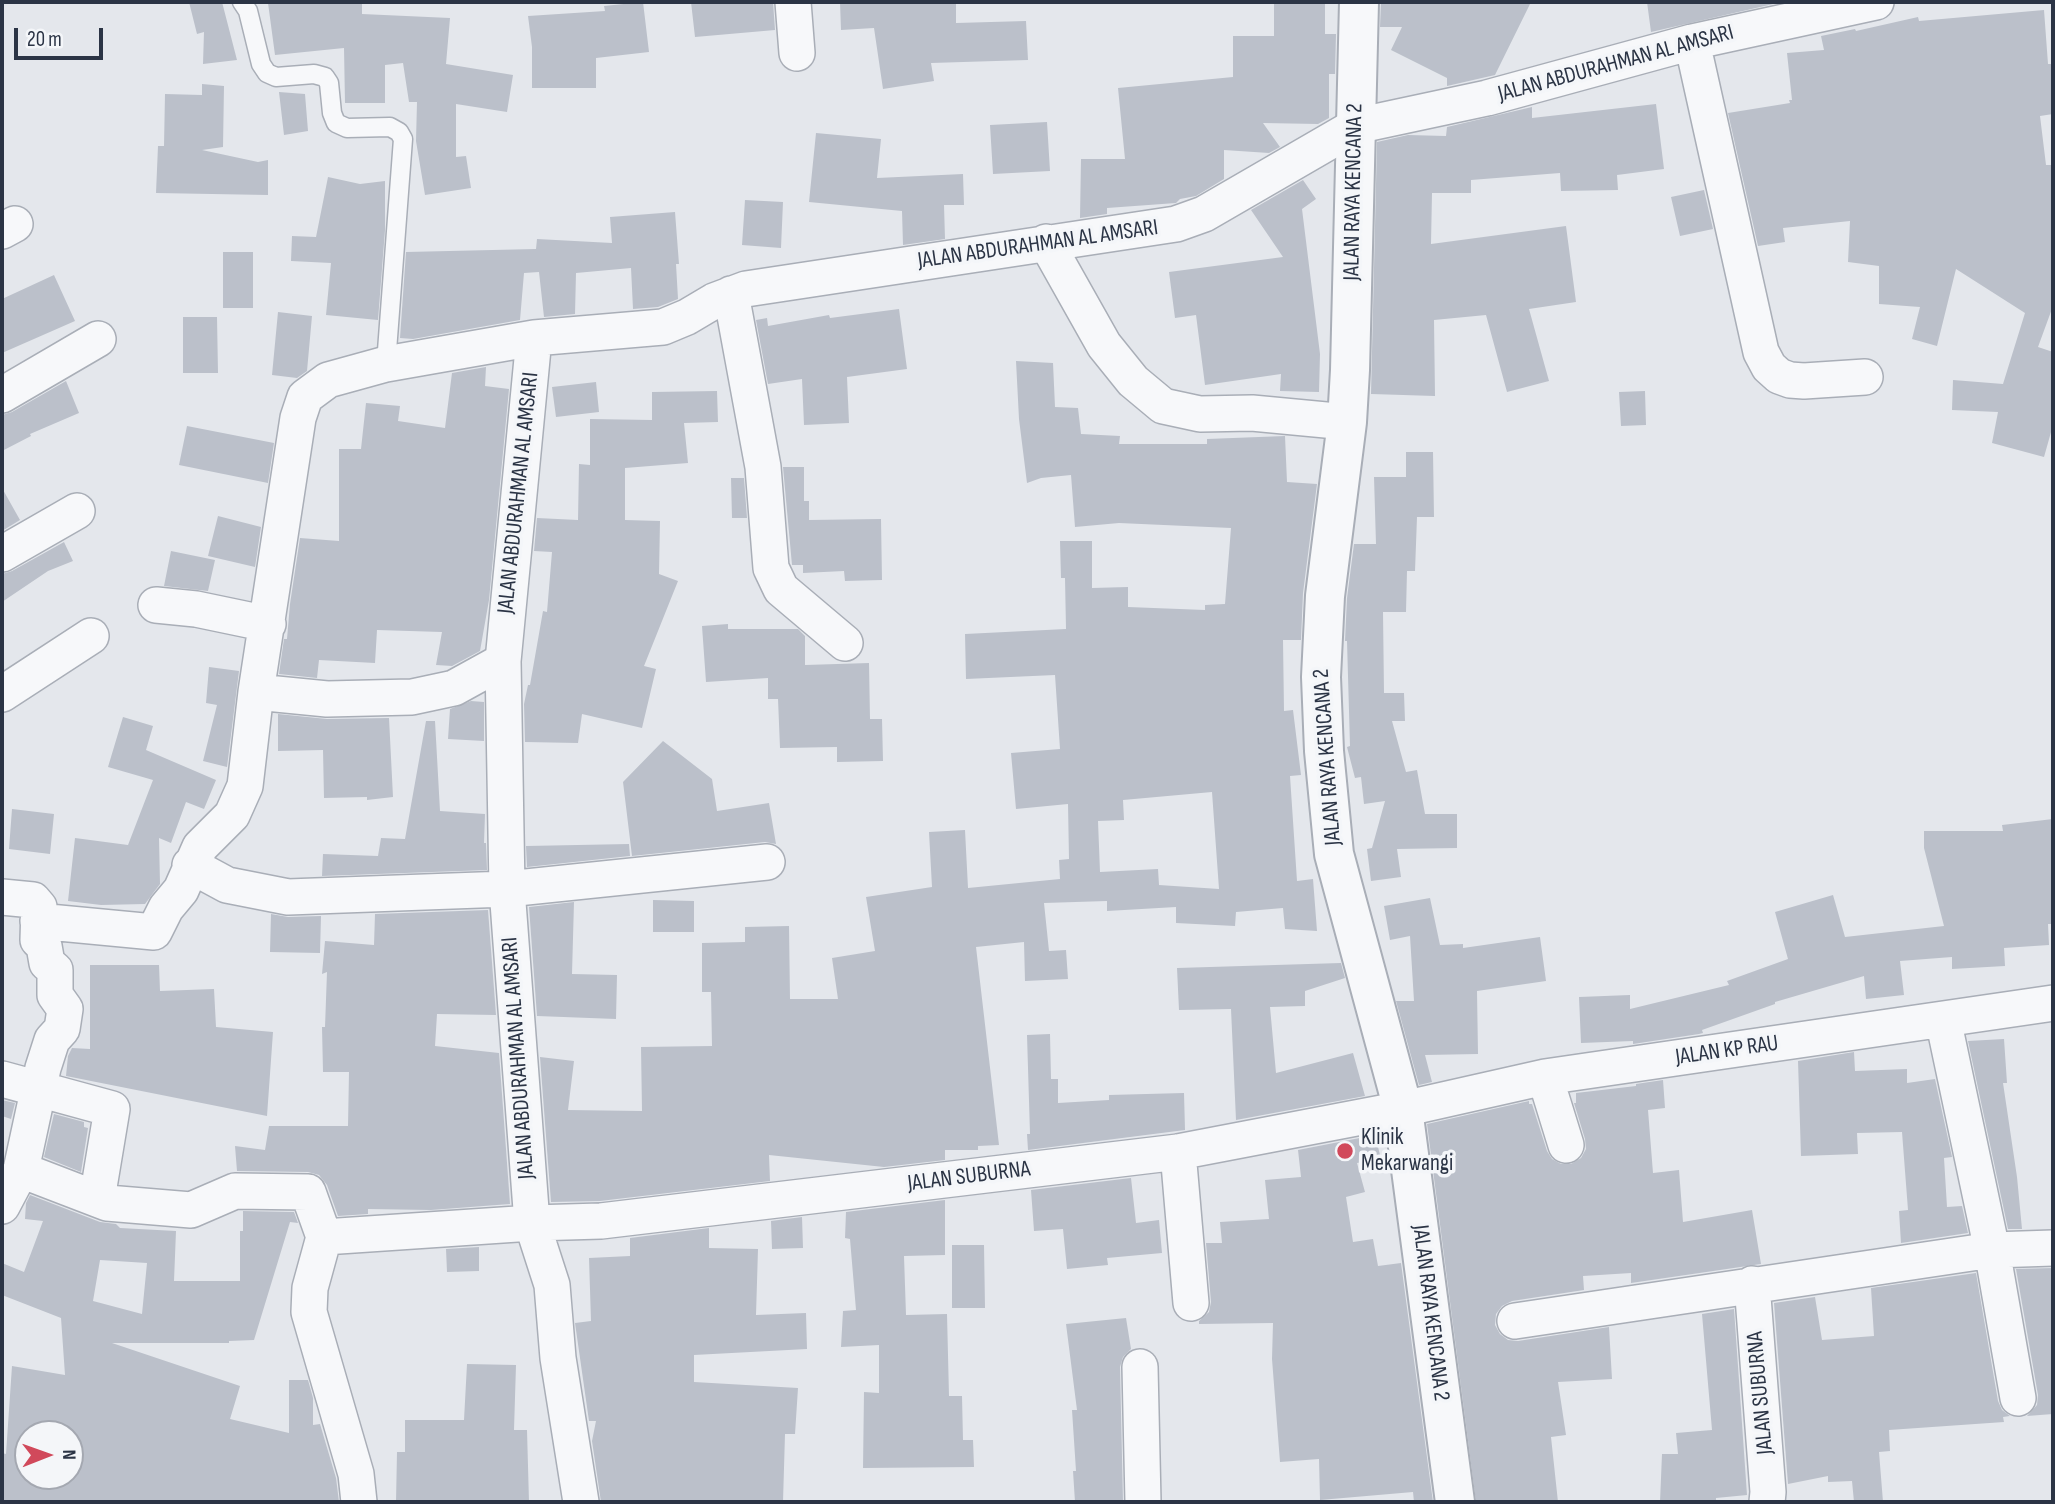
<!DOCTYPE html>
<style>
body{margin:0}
#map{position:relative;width:2055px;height:1504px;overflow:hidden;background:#e4e7ec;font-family:"Sofia Sans Condensed",sans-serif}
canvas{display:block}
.frame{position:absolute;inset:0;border:4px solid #2b3445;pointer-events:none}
.north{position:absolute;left:14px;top:1420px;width:70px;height:70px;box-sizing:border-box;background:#f4f6f9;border:2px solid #a4a8b1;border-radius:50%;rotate:89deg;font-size:19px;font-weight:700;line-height:28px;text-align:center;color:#2b3445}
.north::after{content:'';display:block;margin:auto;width:24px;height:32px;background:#d1495b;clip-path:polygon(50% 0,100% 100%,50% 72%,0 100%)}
.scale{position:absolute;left:14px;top:28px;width:89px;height:32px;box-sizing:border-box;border:4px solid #2b3445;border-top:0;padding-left:9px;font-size:21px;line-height:24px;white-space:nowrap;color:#2b3445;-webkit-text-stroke:5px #f4f6f9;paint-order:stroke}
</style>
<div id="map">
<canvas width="2055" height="1504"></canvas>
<div class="frame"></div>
<div class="north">N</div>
<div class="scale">20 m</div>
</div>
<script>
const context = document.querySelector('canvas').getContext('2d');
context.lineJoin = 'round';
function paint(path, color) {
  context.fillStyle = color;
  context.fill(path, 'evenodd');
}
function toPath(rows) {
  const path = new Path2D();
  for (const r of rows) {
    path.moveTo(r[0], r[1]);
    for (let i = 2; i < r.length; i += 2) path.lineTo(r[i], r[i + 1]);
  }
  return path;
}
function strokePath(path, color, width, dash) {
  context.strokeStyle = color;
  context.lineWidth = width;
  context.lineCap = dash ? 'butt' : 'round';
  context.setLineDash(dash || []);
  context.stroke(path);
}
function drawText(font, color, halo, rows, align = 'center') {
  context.font = font + ' "Sofia Sans Condensed",sans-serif';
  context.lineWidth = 7;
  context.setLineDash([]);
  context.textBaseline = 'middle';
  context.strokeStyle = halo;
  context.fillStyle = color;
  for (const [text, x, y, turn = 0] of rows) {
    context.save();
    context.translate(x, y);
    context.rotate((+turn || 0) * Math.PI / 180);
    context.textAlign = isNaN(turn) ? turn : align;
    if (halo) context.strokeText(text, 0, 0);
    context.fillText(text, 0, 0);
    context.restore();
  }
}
paint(toPath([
 [189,2,222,2,237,60,203,64,204,32,197,34],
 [280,2,362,2,362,14,450,18,446,64,513,75,507,112,456,104,456,157,466,156,471,188,425,195,416,141,417,102,409,102,403,63,385,65,385,103,345,103,344,48,275,55,268,3],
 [643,2,649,52,596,58,596,88,532,88,532,47,528,16,605,11,604,6],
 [691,2,773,2,775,30,695,37],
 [840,2,956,2,956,23,1026,21,1028,60,931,63,934,81,883,89,874,28,841,30],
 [1274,2,1325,2,1325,34,1336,34,1335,74,1329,74,1329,118,1318,124,1263,123,1280,147,1269,153,1224,150,1224,179,1196,196,1180,199,1176,203,1107,208,1107,214,1080,218,1081,159,1125,159,1118,88,1233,77,1233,36,1274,36],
 [1381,2,1531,2,1495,75,1447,86,1447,78,1391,50,1402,27,1380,27],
 [1647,2,1782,2,1651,32],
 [2044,10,2048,64,2053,64,2053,114,2040,116,2046,165,2053,165,2053,306,2038,347,2053,352,2053,425,2044,457,1992,443,1998,412,1952,410,1953,380,2003,384,2025,313,1956,269,1937,346,1912,339,1920,307,1879,304,1879,266,1848,262,1850,221,1783,228,1785,242,1758,246,1728,113,1790,103,1789,100,1792,100,1787,53,1824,50,1821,36,1855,29,1856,31,1918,17,1919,21],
 [202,84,224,86,223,147,202,150,258,162,268,160,268,195,156,193,158,146,164,146,165,94,202,95],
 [279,92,305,94,308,131,284,135],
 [1656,104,1664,169,1617,175,1618,190,1561,191,1560,173,1471,180,1471,193,1432,193,1431,244,1566,226,1576,302,1529,309,1549,381,1507,392,1486,315,1434,320,1435,396,1371,394,1377,142,1408,135,1446,136,1447,127,1532,107,1532,118],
 [1047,122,1050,171,993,174,990,125],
 [816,133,881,139,877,178,963,174,964,205,944,205,945,239,903,245,902,211,809,202],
 [328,177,360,184,385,181,385,230,378,320,326,315,331,263,291,261,292,236,316,237],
 [1303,180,1316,199,1302,209,1320,354,1319,392,1280,391,1281,374,1205,385,1196,315,1175,318,1169,272,1283,257,1251,210],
 [1704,190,1713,229,1680,236,1671,197],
 [745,200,783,202,781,248,742,245],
 [675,212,679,264,676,264,678,299,658,307,633,309,631,268,576,273,575,314,544,317,539,272,524,273,520,320,413,339,400,338,406,252,536,249,537,239,612,243,610,217],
 [223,252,253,252,253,308,223,308],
 [54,275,75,321,2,353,2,299],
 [899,309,907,369,847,377,849,423,804,425,802,379,768,384,756,320,767,318,768,326,829,315,830,318],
 [278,312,312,316,307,371,297,378,272,375],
 [183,317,217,317,218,373,183,373],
 [1016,361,1053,363,1055,407,1078,408,1081,434,1120,436,1119,444,1207,444,1207,439,1285,436,1287,482,1317,484,1303,593,1301,640,1283,640,1284,711,1293,710,1301,775,1290,776,1297,881,1313,879,1317,931,1285,929,1283,908,1236,912,1235,926,1176,923,1176,907,1107,911,1107,901,1044,903,1049,951,1066,950,1068,979,1025,981,1024,942,976,947,999,1145,978,1146,978,1150,945,1150,945,1160,884,1167,769,1155,770,1181,600,1201,551,1202,540,1057,574,1061,568,1110,642,1111,641,1047,712,1046,711,992,702,992,702,943,745,942,745,927,789,926,790,999,838,999,832,958,875,951,866,897,932,887,929,832,965,830,968,888,1060,879,1059,860,1069,859,1068,804,1016,809,1011,753,1060,749,1055,675,966,679,965,634,1066,629,1065,578,1061,578,1060,541,1092,541,1092,588,1128,587,1128,607,1205,610,1205,605,1225,604,1231,528,1119,523,1075,527,1071,475,1041,478,1027,483,1019,419],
 [1212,792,1219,889,1159,885,1158,869,1100,872,1098,821,1124,820,1123,800],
 [486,367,485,386,509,389,489,600,480,651,452,666,436,665,442,632,377,630,375,663,319,660,317,678,279,674,284,639,287,639,290,604,300,538,339,541,339,449,361,449,366,403,400,406,398,421,445,428,452,373],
 [66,381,79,413,30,434,31,436,2,451,2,415,12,412],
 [596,382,599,412,556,417,552,387],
 [717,391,718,422,684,423,688,463,625,468,625,520,660,521,659,574,678,581,644,666,656,669,642,728,582,714,578,743,525,742,524,704,528,685,530,685,543,611,547,612,552,552,534,551,537,518,578,520,579,464,590,465,590,419,652,420,652,392],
 [1645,391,1646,425,1621,426,1619,392],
 [187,426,274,443,268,483,179,465],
 [1406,452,1433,452,1434,517,1417,517,1415,571,1407,571,1406,612,1383,612,1384,693,1404,693,1405,721,1392,721,1406,772,1417,770,1425,814,1457,814,1457,848,1397,849,1401,877,1371,881,1367,849,1372,848,1385,801,1364,804,1361,777,1355,778,1347,747,1350,746,1347,641,1345,641,1347,598,1354,544,1376,544,1374,477,1406,477],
 [783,467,804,467,804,501,809,501,809,520,881,519,882,580,845,581,844,571,803,573,803,565,792,565],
 [731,478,744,478,747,518,732,518],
 [2,488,20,520,2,531],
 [218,516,261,527,255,567,208,556],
 [64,542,73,561,48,571,2,602,2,574,12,571],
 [171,551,215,560,208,591,164,586],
 [728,624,728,629,798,629,805,636,805,665,869,663,870,719,882,719,883,761,837,762,837,747,780,748,778,699,768,699,768,678,706,682,702,626],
 [209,667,239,671,227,767,203,761,217,705,206,703],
 [471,701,484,702,484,741,448,739,450,709],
 [278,714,327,719,389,718,393,797,367,800,367,797,324,798,323,750,278,751],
 [123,717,153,726,146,750,216,780,204,809,186,802,171,843,159,838,160,884,145,904,101,905,68,901,75,838,128,845,153,780,108,767],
 [426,721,435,721,440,811,485,814,484,843,486,843,487,870,322,876,323,854,378,856,381,838,405,839],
 [663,741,712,779,717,811,769,803,776,844,765,842,632,856,623,782],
 [12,809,54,814,50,854,9,849],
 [2053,819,2053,924,2048,924,2049,945,2004,948,2005,966,1952,969,1952,957,1900,961,1904,995,1866,999,1864,976,1775,1002,1775,1004,1702,1030,1703,1033,1699,1034,1633,1044,1633,1041,1581,1043,1579,997,1630,995,1630,1009,1729,985,1727,981,1788,959,1775,912,1833,895,1845,937,1944,926,1924,848,1924,831,2003,831,2002,825],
 [629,844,630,856,527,867,526,846],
 [1430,898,1440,945,1463,944,1463,948,1540,937,1546,981,1477,991,1478,1054,1425,1055,1432,1082,1419,1085,1396,1001,1414,1001,1410,936,1390,940,1384,906],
 [653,900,694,901,694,932,653,932],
 [574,902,572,974,617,975,616,1019,537,1016,529,907],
 [488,910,496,1015,437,1014,435,1046,499,1053,510,1204,431,1210,368,1209,368,1214,338,1216,327,1185,319,1175,308,1172,237,1171,235,1146,265,1150,269,1126,348,1126,349,1072,323,1072,322,1027,325,1027,327,972,322,974,325,941,374,945,375,914],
 [271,914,288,917,321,916,320,953,270,952],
 [1341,963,1345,978,1305,991,1305,1006,1270,1007,1276,1073,1353,1053,1365,1096,1236,1120,1231,1009,1179,1010,1177,968],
 [90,965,159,965,160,991,214,989,216,1027,273,1032,267,1116,66,1076,68,1056,72,1048,90,1049],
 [1050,1034,1051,1079,1058,1079,1058,1103,1109,1100,1109,1095,1184,1093,1185,1130,1028,1150,1027,1134,1030,1134,1027,1035],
 [2004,1039,2007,1083,2003,1083,2017,1177,2022,1229,2008,1229,1968,1041],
 [1854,1052,1855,1071,1907,1069,1907,1083,1935,1079,1952,1157,1944,1158,1947,1207,1962,1206,1968,1233,1901,1243,1899,1211,1908,1210,1902,1132,1857,1133,1858,1154,1801,1156,1798,1061],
 [1663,1080,1665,1108,1648,1110,1653,1173,1679,1170,1683,1222,1752,1210,1761,1264,1631,1283,1631,1273,1583,1276,1584,1290,1512,1301,1502,1306,1496,1314,1495,1325,1500,1334,1508,1340,1518,1341,1609,1327,1612,1379,1558,1382,1566,1435,1551,1437,1558,1502,1476,1502,1427,1124,1529,1101,1529,1104,1532,1104,1547,1151,1552,1159,1561,1164,1571,1164,1581,1158,1586,1149,1585,1139,1574,1103,1576,1103,1576,1093,1636,1086,1636,1084],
 [2,1100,15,1103,11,1119,2,1116],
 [54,1114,84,1122,84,1127,88,1128,81,1172,44,1157],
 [1375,1135,1381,1159,1357,1163,1365,1192,1346,1197,1353,1242,1373,1239,1378,1266,1401,1263,1433,1502,1414,1502,1413,1492,1320,1500,1319,1459,1280,1462,1272,1359,1273,1323,1199,1324,1199,1321,1209,1312,1211,1302,1206,1243,1222,1243,1220,1222,1269,1219,1265,1180,1301,1177,1298,1150],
 [1131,1178,1136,1223,1159,1220,1162,1253,1107,1258,1108,1265,1067,1269,1063,1229,1034,1231,1031,1190],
 [30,1195,100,1222,116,1224,120,1228,176,1231,174,1281,240,1281,240,1231,243,1231,243,1211,294,1212,298,1223,290,1222,254,1340,229,1341,229,1343,112,1343,240,1386,230,1419,289,1433,289,1380,308,1380,313,1398,313,1425,320,1424,336,1478,339,1502,2,1502,2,1453,6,1454,12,1366,65,1375,61,1318,2,1295,2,1263,24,1272,43,1221,25,1219,26,1203],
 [100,1260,147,1263,142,1314,93,1301],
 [28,1434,70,1434,70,1476,28,1476],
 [945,1200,945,1255,904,1256,906,1315,947,1314,949,1396,962,1396,963,1440,973,1440,974,1467,863,1468,864,1392,879,1393,879,1345,841,1347,843,1311,856,1310,850,1239,845,1238,846,1212],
 [802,1217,803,1248,772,1249,771,1221],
 [709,1228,709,1248,758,1249,756,1315,806,1313,807,1349,694,1355,694,1382,798,1388,795,1434,785,1434,783,1502,601,1502,592,1441,596,1421,589,1421,575,1323,591,1321,589,1258,630,1256,630,1238],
 [952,1245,984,1245,985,1308,952,1308],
 [479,1247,479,1271,447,1272,446,1249],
 [2053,1268,2053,1414,2027,1416,2037,1405,2038,1395,2016,1269],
 [1976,1273,1998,1401,2002,1410,2010,1416,2003,1417,2004,1422,1889,1430,1890,1451,1879,1452,1883,1502,1854,1502,1852,1481,1828,1482,1828,1476,1788,1484,1774,1303,1815,1297,1822,1340,1874,1336,1871,1288],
 [1734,1309,1747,1495,1716,1498,1716,1502,1660,1502,1662,1454,1678,1454,1676,1433,1712,1430,1702,1314],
 [1126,1318,1131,1349,1123,1357,1120,1367,1123,1502,1075,1502,1073,1471,1076,1471,1072,1410,1077,1410,1066,1324],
 [467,1364,516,1365,514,1430,527,1430,529,1502,396,1502,397,1452,405,1452,405,1420,464,1420]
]), '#bbc0ca');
const service = toPath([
 [242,2,248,11,261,64,267,73,276,77,314,74,325,77,329,83,332,113,336,123,347,128,390,127,399,132,403,139,386,364]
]);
const minor = toPath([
 [793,2,797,53],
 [1692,42,1761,352,1769,367,1779,376,1790,380,1804,381,1865,377],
 [2,231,15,224],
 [1046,242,1104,345,1133,381,1163,406,1200,414,1252,413,1347,422],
 [731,294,763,467,771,568,781,589,845,643],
 [534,338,503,661,507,889,532,1223,552,1285,558,1358,581,1502],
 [2,395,98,339],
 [2,554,77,511],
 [156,605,196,609,268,624],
 [256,692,327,699,412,697,454,688,503,661],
 [2,694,91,636],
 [190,865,227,885,288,897,507,889,767,862],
 [2,897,33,900,39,907,38,940,44,946,47,963,55,970,55,995,65,1009,62,1029,52,1040,43,1068,21,1170,2,1206],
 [38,921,154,932,166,908,181,890,200,847,232,815,245,786,256,692,298,418,305,397,328,380,386,364,534,338,663,327,687,317,714,301,746,289,1176,224,1204,214,1356,126,1487,98,1692,42,1876,2],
 [1943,1019,1992,1250,2018,1398],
 [1545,1077,1566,1145],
 [2,1079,112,1109,97,1199],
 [1178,1152,1191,1303],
 [21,1170,107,1203,191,1210,235,1191,308,1192,324,1237],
 [324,1237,532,1223,601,1221,1178,1152,1403,1109,1545,1077,2053,1003],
 [324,1237,310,1288,309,1312,356,1474,359,1502],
 [1752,1284,1768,1492,1767,1502],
 [1515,1321,1992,1250,2053,1248],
 [1140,1367,1143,1502]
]);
const tertiary = toPath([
 [1359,2,1350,370,1347,422,1325,596,1321,677,1324,751,1334,854,1403,1109,1455,1502]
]);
strokePath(service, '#a9aeb7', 21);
strokePath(minor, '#a9aeb7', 38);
strokePath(tertiary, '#a9aeb7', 42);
strokePath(service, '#f7f8fa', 18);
strokePath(minor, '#f7f8fa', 35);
strokePath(tertiary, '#f7f8fa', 38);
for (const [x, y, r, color] of [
 [1345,1151,9,"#d1495b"]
]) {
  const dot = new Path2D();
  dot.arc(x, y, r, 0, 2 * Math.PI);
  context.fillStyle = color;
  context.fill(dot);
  strokePath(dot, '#f4f6f9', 2.5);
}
drawText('23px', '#2b3445', '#f4f6f9', [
 ["JALAN ABDURAHMAN AL AMSARI",1616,64,-15],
 ["JALAN RAYA KENCANA 2",1354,192,-89],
 ["JALAN ABDURAHMAN AL AMSARI",1038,245,-8],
 ["JALAN ABDURAHMAN AL AMSARI",519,493,-84],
 ["JALAN RAYA KENCANA 2",1328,757,-94],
 ["JALAN KP RAU",1727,1051,-8],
 ["JALAN ABDURAHMAN AL AMSARI",519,1058,-94],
 ["JALAN SUBURNA",969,1177,-7],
 ["JALAN RAYA KENCANA 2",1430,1313,83],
 ["JALAN SUBURNA",1761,1393,-95]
]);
drawText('23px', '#2b3445', '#f4f6f9', [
 ["Klinik",1361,1138],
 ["Mekarwangi",1361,1164]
], 'left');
</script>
